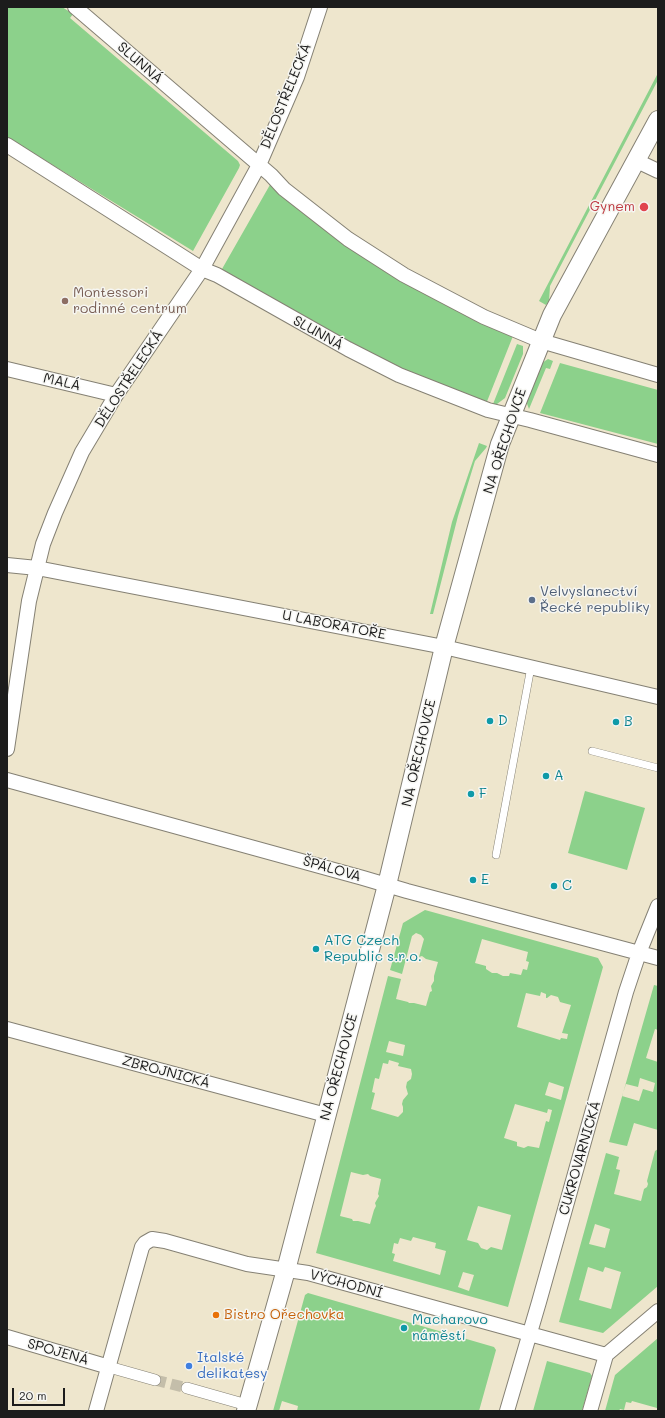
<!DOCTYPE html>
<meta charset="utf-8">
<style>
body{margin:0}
#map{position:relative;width:665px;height:1418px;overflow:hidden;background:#eee6cd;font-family:Mali,sans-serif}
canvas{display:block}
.frame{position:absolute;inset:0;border:8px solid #1c1c1c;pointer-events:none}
.scale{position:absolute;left:12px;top:1388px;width:53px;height:18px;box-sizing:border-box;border:2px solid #1c1c1c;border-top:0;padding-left:5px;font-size:12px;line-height:14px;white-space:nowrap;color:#1c1c1c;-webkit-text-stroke:3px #f6f6f2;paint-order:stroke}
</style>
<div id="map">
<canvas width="665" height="1418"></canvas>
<div class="frame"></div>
<div class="scale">20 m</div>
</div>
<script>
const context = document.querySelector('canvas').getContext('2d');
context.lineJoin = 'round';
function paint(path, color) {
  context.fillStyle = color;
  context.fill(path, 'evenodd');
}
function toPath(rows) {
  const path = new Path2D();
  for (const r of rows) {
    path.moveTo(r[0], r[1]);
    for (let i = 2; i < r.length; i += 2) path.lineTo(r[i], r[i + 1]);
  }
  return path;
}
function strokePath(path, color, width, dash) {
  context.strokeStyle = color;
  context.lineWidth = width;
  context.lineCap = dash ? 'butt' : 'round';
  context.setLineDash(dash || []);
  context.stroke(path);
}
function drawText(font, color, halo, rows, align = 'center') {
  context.font = font + ' Mali,sans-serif';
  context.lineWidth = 3;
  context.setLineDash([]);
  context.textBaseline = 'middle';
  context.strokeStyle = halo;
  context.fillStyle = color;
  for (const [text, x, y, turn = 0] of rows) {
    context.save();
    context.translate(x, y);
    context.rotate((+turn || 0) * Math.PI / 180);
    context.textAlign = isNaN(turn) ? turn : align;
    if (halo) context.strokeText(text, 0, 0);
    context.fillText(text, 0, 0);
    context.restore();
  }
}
paint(toPath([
 [7,7,62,7,73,14,70,18,238,161,240,165,239,168,193,251,7,137],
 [658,73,658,80,550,286,549,301,546,305,539,301],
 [271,183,513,336,486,404,375,358,249,287,222,269],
 [517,344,523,346,523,354,505,398,497,404,493,404],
 [548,359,553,361,550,369,546,368,529,409,526,401,542,363],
 [560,363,658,390,658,444,540,413],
 [479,443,487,446,486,448,475,461,458,516,433,614,430,614,452,522],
 [585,791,645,808,627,870,568,853],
 [425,910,598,958,603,967,508,1307,316,1253,388,976,401,979,396,999,408,1002,409,1003,414,1003,426,1006,430,992,432,991,431,986,434,981,434,976,438,962,426,959,422,956,419,957,424,939,421,935,416,933,412,936,402,974,390,970,403,923],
 [482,939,528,952,526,961,529,962,527,970,523,969,521,975,510,973,509,976,503,976,497,973,492,973,486,969,486,966,475,963],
 [541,992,546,994,546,998,547,998,551,995,558,997,560,1002,571,1005,562,1033,568,1034,567,1039,561,1038,560,1040,517,1027,526,993,540,996],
 [389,1041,405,1045,403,1056,386,1052],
 [389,1060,399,1063,398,1066,411,1069,412,1074,411,1079,407,1082,406,1087,408,1094,403,1100,402,1104,403,1107,403,1112,398,1117,371,1109,375,1093,372,1092,375,1078,379,1079,383,1063,388,1064],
 [549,1082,564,1087,561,1100,545,1095],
 [515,1104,547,1113,548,1109,552,1110,549,1122,546,1121,539,1148,528,1146,524,1148,517,1146,517,1142,504,1138],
 [351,1172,363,1175,368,1174,370,1176,381,1179,378,1194,379,1196,375,1203,376,1206,374,1210,370,1224,358,1221,353,1221,352,1219,340,1216],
 [478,1206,511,1215,502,1250,491,1247,487,1250,481,1248,478,1243,467,1240],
 [413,1237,436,1243,435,1248,446,1251,440,1275,393,1261,395,1254,392,1253,394,1243,398,1244,400,1238,411,1241],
 [463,1272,474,1275,469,1291,458,1287],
 [654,985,658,986,658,1030,655,1029,646,1058,658,1062,658,1130,634,1123,627,1146,622,1145,609,1142],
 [640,1078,655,1083,653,1092,643,1089,639,1101,622,1096,626,1084,638,1087],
 [658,1149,658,1286,603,1333,559,1322,606,1153,619,1157,616,1169,620,1170,614,1194,641,1201,644,1189,647,1187,648,1184,647,1181,655,1151],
 [595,1224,610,1229,605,1248,589,1244],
 [588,1267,603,1272,605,1267,621,1272,611,1309,579,1300],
 [308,1293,494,1347,496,1350,479,1411,297,1411,298,1406,282,1401,279,1411,273,1411,305,1295],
 [658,1338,658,1411,657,1411,657,1408,632,1401,631,1403,626,1402,624,1410,620,1409,619,1411,605,1411,615,1375],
 [547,1361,590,1373,592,1376,582,1411,533,1411]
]), '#8cd18b');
strokePath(toPath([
 [155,1380,187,1388]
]), '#c4beaa', 11, [11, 5.5]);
const service = toPath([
 [592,751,658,768],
 [496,855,531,667]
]);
const pedestrian = toPath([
 [109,1367,155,1380],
 [187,1388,247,1405]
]);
const minor = toPath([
 [75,7,271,175,284,189,348,239,404,275,484,317,541,341,658,375],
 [7,145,202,269,217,275,348,349,399,375,488,410,530,420,658,455],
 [637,161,658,171],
 [7,369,116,395],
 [7,565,37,568,444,647,658,697],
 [7,749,29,601,43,544,55,513,82,452,116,395,202,269,259,165,297,77,320,7],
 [7,780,363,878,407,891,658,958],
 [7,1029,326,1115],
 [7,1337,109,1367],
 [606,1355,658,1311],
 [96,1411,142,1247,145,1243,152,1239,165,1241,247,1264,308,1273,606,1355],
 [507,1411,539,1302,626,992,639,953,658,906],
 [590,1411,606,1355]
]);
const tertiary = toPath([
 [246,1411,286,1270,387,885,444,647,500,444,552,315,658,120]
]);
strokePath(service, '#858174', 8);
strokePath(pedestrian, '#858174', 12);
strokePath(minor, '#858174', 16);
strokePath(tertiary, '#858174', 20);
strokePath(service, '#fff', 7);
strokePath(pedestrian, '#fff', 11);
strokePath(minor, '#fff', 14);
strokePath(tertiary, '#fff', 18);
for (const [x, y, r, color] of [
 [644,207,5,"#e0444e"],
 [65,301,4,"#8d6e63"],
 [532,600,4,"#5c6f8a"],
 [490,721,4,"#0f9aa8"],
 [616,722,4,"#0f9aa8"],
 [546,776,4,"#0f9aa8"],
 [471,794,4,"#0f9aa8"],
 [473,880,4,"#0f9aa8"],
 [554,886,4,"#0f9aa8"],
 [316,949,4,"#0f9aa8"],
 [216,1315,4,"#e8710a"],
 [404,1328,4,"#0f9aa8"],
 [189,1366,4,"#3f7fe0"]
]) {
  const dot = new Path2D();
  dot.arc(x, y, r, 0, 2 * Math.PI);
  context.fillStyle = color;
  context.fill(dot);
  strokePath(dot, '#f6f6f2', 1.5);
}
drawText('14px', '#1c1c1c', '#f6f6f2', [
 ["SLUNNÁ",140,63,41],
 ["DĚLOSTŘELECKÁ",286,96,-68],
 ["SLUNNÁ",318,333,29],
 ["DĚLOSTŘELECKÁ",129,379,-57],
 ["MALÁ",62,382,13],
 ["NA OŘECHOVCE",505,441,-72],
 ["U LABORATOŘE",334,625,11],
 ["NA OŘECHOVCE",419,753,-77],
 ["ŠPÁLOVA",332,869,16],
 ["NA OŘECHOVCE",339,1067,-75],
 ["ZBROJNICKÁ",166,1072,15],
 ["CUKROVARNICKÁ",580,1158,-74],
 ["VÝCHODNÍ",346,1284,15],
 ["SPOJENÁ",58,1352,16]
]);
drawText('14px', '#be3a42', '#f6f6f2', [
 ["Gynem",635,207]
], 'right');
drawText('14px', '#785e54', '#f6f6f2', [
 ["Montessori",73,293],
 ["rodinné centrum",73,309]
], 'left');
drawText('14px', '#4e5e75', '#f6f6f2', [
 ["Velvyslanectví",540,592],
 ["Řecké republiky",540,608]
], 'left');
drawText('14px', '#0d838f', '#f6f6f2', [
 ["D",498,721],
 ["B",624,722],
 ["A",554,776],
 ["F",479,794],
 ["E",481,880],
 ["C",562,886],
 ["ATG Czech",324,941],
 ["Republic s.r.o.",324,957],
 ["Macharovo",412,1320],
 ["náměstí",412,1336]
], 'left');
drawText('14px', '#c56008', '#f6f6f2', [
 ["Bistro Ořechovka",224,1315]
], 'left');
drawText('14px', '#366cbe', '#f6f6f2', [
 ["Italské",197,1358],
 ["delikatesy",197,1374]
], 'left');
</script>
